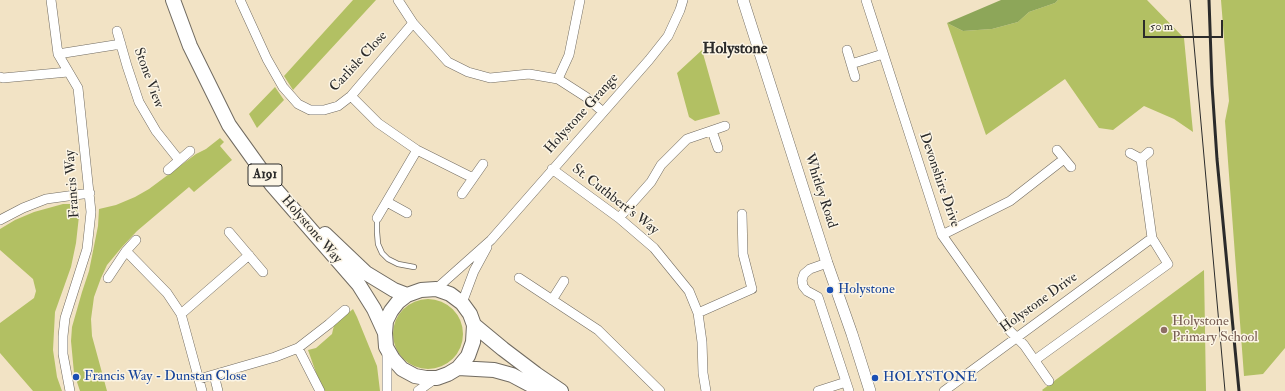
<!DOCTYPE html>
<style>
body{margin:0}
#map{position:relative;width:1285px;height:391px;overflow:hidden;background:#f2e3c5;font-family:"IM FELL Double Pica",serif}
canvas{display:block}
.scale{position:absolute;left:1143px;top:20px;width:80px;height:18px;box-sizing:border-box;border:2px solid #2b2b2b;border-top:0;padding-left:5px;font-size:12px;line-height:14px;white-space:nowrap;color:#2b2b2b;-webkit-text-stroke:3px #fcf5e5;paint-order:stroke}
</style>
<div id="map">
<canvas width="1285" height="391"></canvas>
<div class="scale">50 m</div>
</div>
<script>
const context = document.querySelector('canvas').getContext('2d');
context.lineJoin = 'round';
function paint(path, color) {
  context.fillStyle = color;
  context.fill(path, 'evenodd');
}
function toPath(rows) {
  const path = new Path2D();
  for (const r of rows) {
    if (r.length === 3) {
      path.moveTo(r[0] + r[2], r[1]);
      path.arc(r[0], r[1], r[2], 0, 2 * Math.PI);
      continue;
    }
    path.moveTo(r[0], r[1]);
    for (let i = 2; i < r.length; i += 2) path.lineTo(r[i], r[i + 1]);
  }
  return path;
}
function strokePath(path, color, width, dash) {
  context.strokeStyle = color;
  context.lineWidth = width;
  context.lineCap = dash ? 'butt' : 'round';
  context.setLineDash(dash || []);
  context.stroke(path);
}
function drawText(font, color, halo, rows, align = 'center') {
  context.font = font + ' "IM FELL Double Pica",serif';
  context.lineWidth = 3;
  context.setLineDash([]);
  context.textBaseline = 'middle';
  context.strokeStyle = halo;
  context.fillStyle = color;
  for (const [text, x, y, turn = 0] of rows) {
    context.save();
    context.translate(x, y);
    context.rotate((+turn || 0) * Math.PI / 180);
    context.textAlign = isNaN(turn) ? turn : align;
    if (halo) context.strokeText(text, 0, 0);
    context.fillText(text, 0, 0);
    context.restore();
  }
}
paint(toPath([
 [353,0,376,0,293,90,284,76],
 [1058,0,1147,0,1184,38,1193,132,1174,119,1144,106,1113,130,1099,128,1065,79,986,135,947,23,963,31,992,29,1018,22,1029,12,1055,3],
 [1221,0,1285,0,1285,348,1263,374,1244,376,1225,121,1229,101],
 [702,50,720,114,695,121,689,117,677,73],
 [275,87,284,100,257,128,249,114],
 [220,138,224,142,220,146,232,160,194,192,189,187,137,231,122,247,107,265,101,278,94,297,91,319,92,336,107,391,80,391,74,373,71,341,72,327,82,292,89,271,98,226,99,209,116,205,135,197,149,189,196,154,206,149],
 [63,204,71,204,77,209,79,216,76,243,71,267,55,312,53,350,57,377,62,391,33,391,0,353,0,323,34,298,36,291,33,279,0,250,0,229,15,220,34,212],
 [1204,270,1206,391,1043,391,1042,390],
 [428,334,35],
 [353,309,357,317,377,366,380,391,324,391,320,384,308,350,316,348,332,334,334,325]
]), '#b2c063');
paint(toPath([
 [1001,0,1058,0,1055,3,1029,12,1018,22,992,29,963,31,947,23]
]), '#8da659');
const service = toPath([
 [377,218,377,232,378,244,382,253,388,259,398,264,414,267]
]);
const minor = toPath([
 [51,0,58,54,78,88,91,212,87,249,65,318,63,336,63,354,70,391],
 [240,0,267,59,283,87,298,104,310,110,324,110,338,106,351,96,413,23],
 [398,0,413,23,448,62,468,72,490,78,529,74,558,79,586,97,603,112],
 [866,0,942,235,1010,331,1024,345,1049,381],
 [117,31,127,66,139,102,156,131,179,160],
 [847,50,855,77],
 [58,54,121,44],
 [851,64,883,54],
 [0,77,3,78,68,72],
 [558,79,569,55,580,0],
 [351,96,378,123,417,150,473,178],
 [712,131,718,148],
 [1057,150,1071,167],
 [1130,153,1141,159,1149,152],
 [552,169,619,218,654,248,689,291,698,313,702,342,703,373,706,391],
 [168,170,190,151],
 [462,194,483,164],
 [387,202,407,213],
 [377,218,417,150],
 [619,218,651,182,661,165,687,139,725,126],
 [0,220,23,208,46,199,90,193],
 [229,232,263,272],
 [942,235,1010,201,1064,159],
 [126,251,167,293,181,314,202,391],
 [827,263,810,269,804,274,802,280,803,286,807,291,818,297,849,391],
 [108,278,126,251,136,240],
 [519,278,598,330,660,391],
 [436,289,491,240,649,60,668,36,680,10,683,0],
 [552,300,564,281],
 [462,303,474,271,487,247],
 [698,313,752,289,743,254,742,214],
 [181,314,249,255],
 [298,348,320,391],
 [387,350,387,391],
 [1035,360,1168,264,1152,238,1141,159],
 [214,375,218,391],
 [199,379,275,357,298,348,329,324,345,310],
 [418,391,436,378],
 [818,391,846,382],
 [944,391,1152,238]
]);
const tertiary = toPath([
 [743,0,827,263,852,334,870,391]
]);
const primary = toPath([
 [173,0,190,46,229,125,272,185,359,285,374,309,385,333,386,347,393,359,402,369,415,376,426,378,437,378,448,374,458,368,468,356,473,342,474,325,470,314,462,303,450,294,436,289,421,290,407,295,398,302,391,311,386,321,385,333],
 [325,234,366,273,394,290,407,295],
 [474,325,503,349,536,374,561,391],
 [458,368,494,370,512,375,542,391]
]);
strokePath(service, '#716b61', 6);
strokePath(minor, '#716b61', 10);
strokePath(tertiary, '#716b61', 12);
strokePath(primary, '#716b61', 16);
strokePath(service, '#fff', 4.5);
strokePath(minor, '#fff', 9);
strokePath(tertiary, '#fff', 11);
strokePath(primary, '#fff', 14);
strokePath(toPath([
 [1190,0,1225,391]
]), '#2b2b2b', 1);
strokePath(toPath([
 [1209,0,1212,85,1217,159,1239,391]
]), '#2b2b2b', 3);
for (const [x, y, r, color] of [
 [830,290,4,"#1a4fb4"],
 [1164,330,4,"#8d6e63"],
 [76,377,4,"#1a4fb4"],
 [875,378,4,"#1a4fb4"]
]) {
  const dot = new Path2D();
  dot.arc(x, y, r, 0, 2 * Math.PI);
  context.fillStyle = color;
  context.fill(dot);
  strokePath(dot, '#fcf5e5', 1.5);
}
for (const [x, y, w] of [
 [265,175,34]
]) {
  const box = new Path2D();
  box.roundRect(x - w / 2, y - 11, w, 22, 3);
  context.fillStyle = '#fcf5e5';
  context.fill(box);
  strokePath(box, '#2b2b2b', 1);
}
drawText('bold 13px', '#2b2b2b', null, [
 ["A191",265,175]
]);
drawText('14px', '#2b2b2b', '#fcf5e5', [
 ["Carlisle Close",359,62,-47],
 ["Stone View",148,78,70],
 ["Holystone Grange",582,114,-48],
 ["Devonshire Drive",939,180,71],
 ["Francis Way",73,184,-94],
 ["Whitley Road",820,191,72],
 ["St. Cuthbert's Way",615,200,38],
 ["Holystone Way",311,230,49],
 ["Holystone Drive",1039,303,-36]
]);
drawText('14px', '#164399', '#fcf5e5', [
 ["Holystone",838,290],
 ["Francis Way - Dunstan Close",84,377],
 ["HOLYSTONE",883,378]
], 'left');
drawText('14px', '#785e54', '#fcf5e5', [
 ["Holystone",1172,322],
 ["Primary School",1172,338]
], 'left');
drawText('bold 16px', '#2b2b2b', '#fcf5e5', [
 ["Holystone",735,50]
]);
</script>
